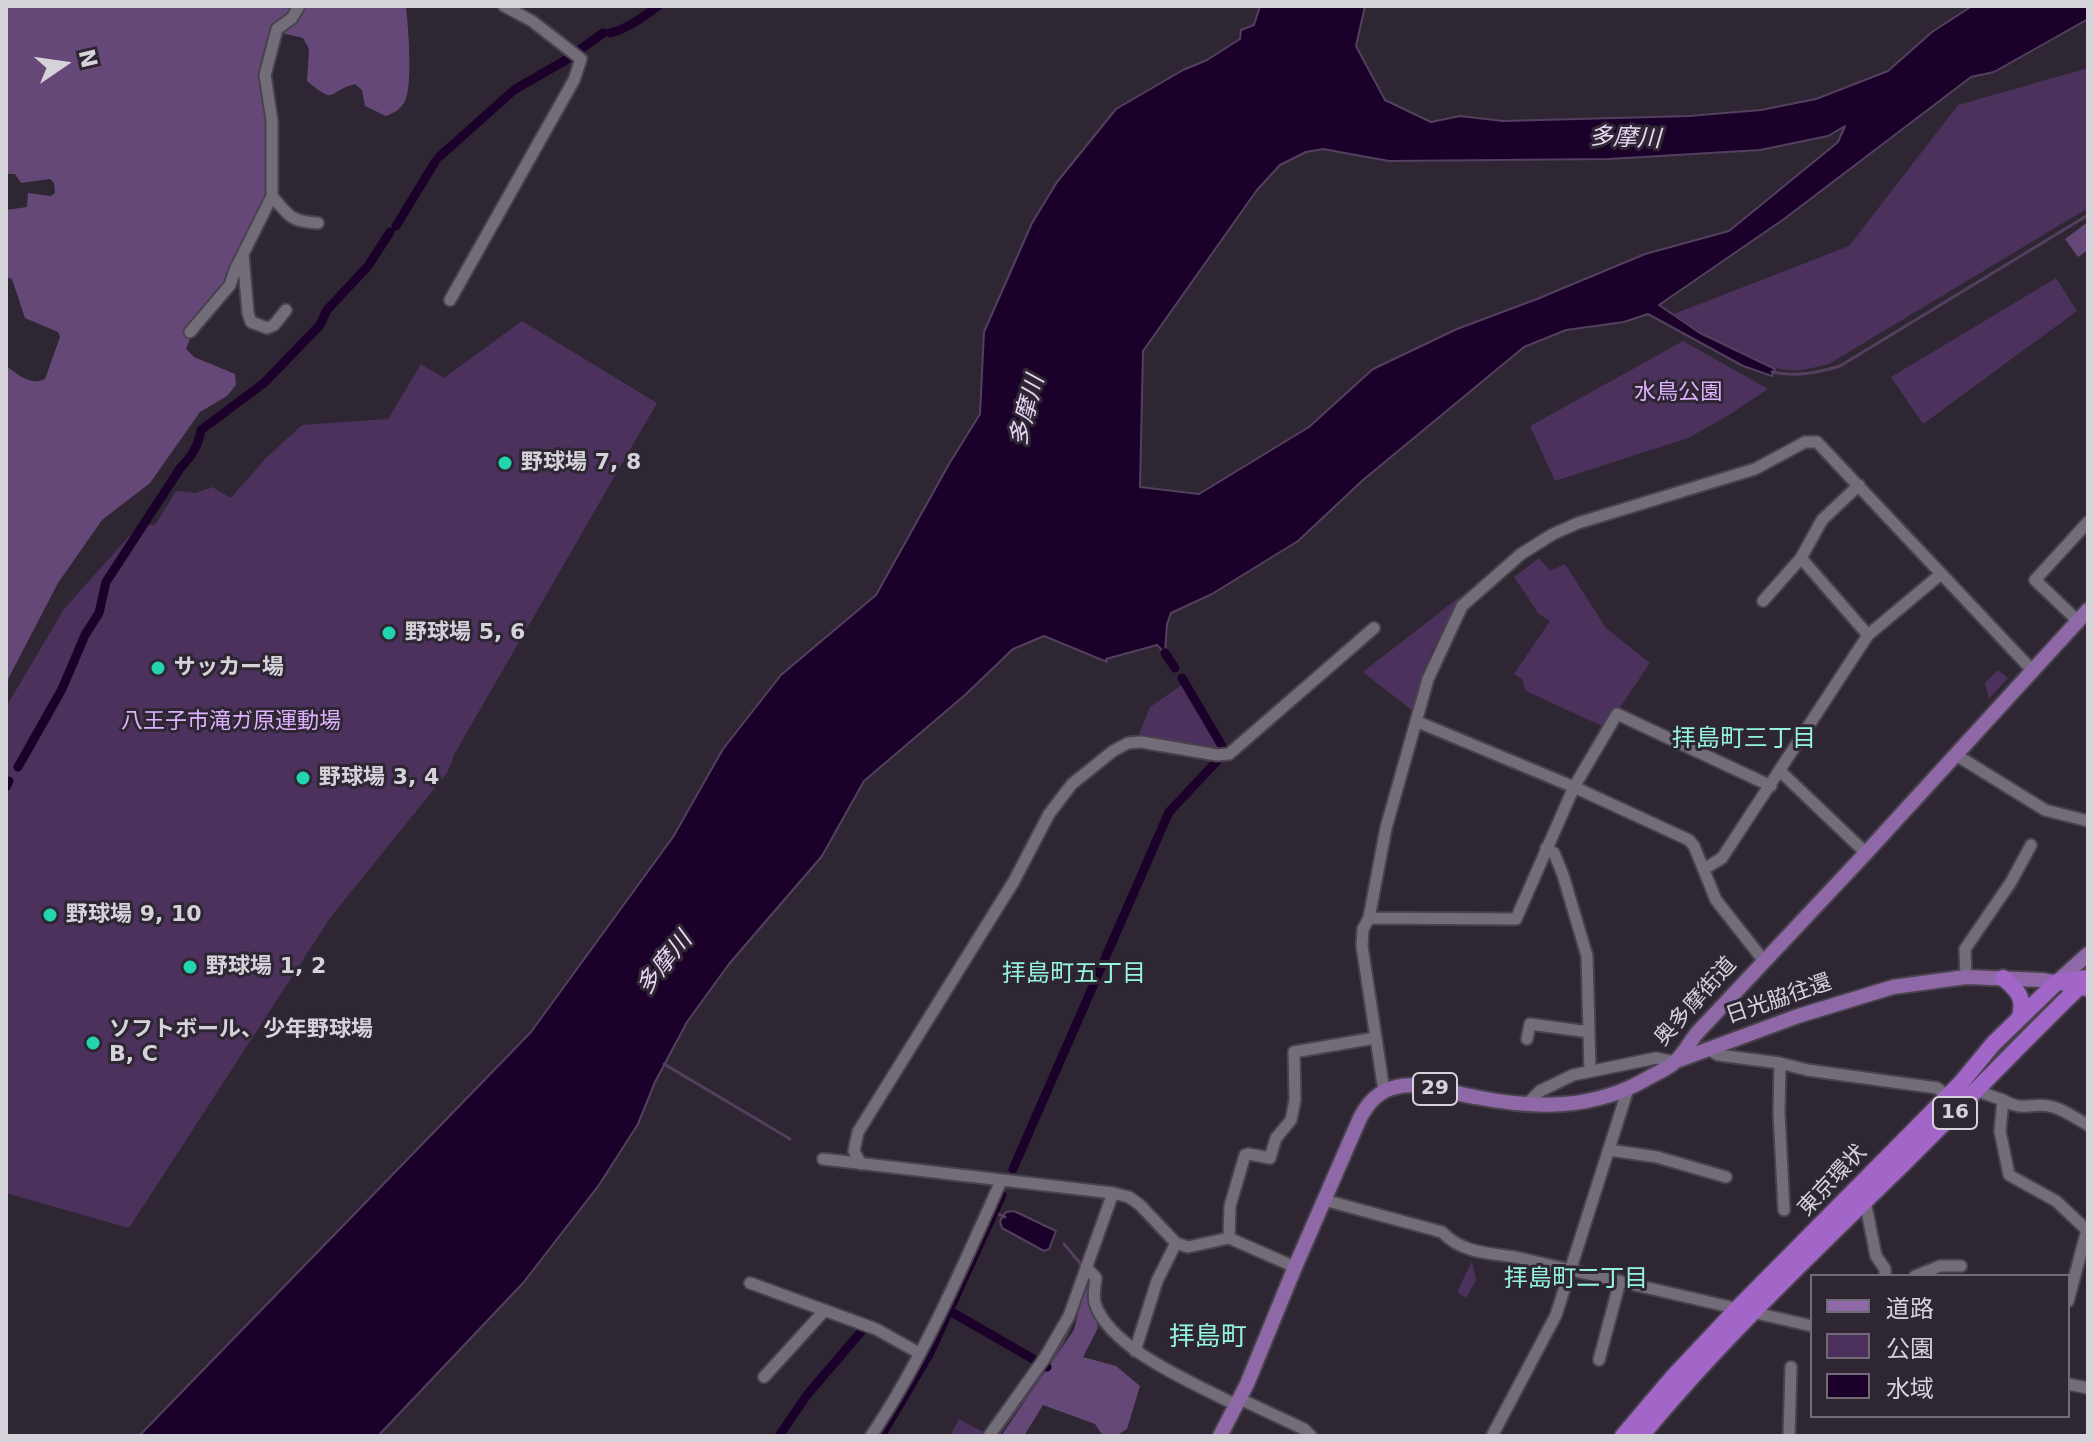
<!DOCTYPE html>
<html>
<head>
<meta charset="utf-8">
<style>
	body { margin:0 }
	#map { position:relative; width:2094px; height:1442px; overflow:hidden; background:#2e2733; font-family:"DejaVu Sans","Noto Sans JP",sans-serif }
	canvas { display:block }
	.frame { position:absolute; inset:0; border:8px solid #d6d2d9; pointer-events:none }
	.legend { position:absolute; left:1810px; top:1274px; width:260px; height:144px; box-sizing:border-box; background:#2e2733; border:2px solid #716b75; margin:0; padding:10px 14px; list-style:none; font-size:24px; color:#d6d2d9 }
	.legend li { display:flex; align-items:center; gap:16px; height:40px }
	.legend b { width:40px; border:2px solid #716b75 }
	.north { position:absolute; left:24px; top:24px; width:80px; height:80px; -webkit-text-stroke:6px #2e2733; paint-order:stroke; rotate:77deg; font-size:22px; font-weight:700; line-height:32px; text-align:center; color:#d6d2d9 }
	.north::after { content:''; display:block; margin:auto; width:28px; height:36px; background:#d6d2d9; clip-path:polygon(50% 0,100% 100%,50% 72%,0 100%) }
</style>
</head>
<body>
<div id="map">
<canvas width="2094" height="1442"></canvas>
<div class="frame"></div>
<ul class="legend">
<li><b style="height:10px;background:#8f68a8"></b>道路</li>
<li><b style="height:22px;background:#4b315c"></b>公園</li>
<li><b style="height:22px;background:#1b0029"></b>水域</li>
</ul>
<div class="north">N</div>
</div>
<script>
const ctx = document.querySelector('canvas').getContext('2d');
ctx.lineJoin = 'round';
function paint(path, color) {
  ctx.fillStyle = color;
  ctx.fill(path, 'evenodd');
}
function strokePath(path, color, width, dash) {
  ctx.strokeStyle = color;
  ctx.lineWidth = width;
  ctx.lineCap = dash ? 'butt' : 'round';
  ctx.setLineDash(dash || []);
  ctx.stroke(path);
}
function drawText(font, color, halo, rows, align = 'center') {
  ctx.font = font + ' "DejaVu Sans","Noto Sans JP",sans-serif';
  ctx.lineWidth = 6;
  ctx.setLineDash([]);
  ctx.textBaseline = 'middle';
  ctx.strokeStyle = halo;
  ctx.fillStyle = color;
  for (const [text, x, y, turn = 0] of rows) {
    ctx.save();
    ctx.translate(x, y);
    ctx.rotate((+turn || 0) * Math.PI / 180);
    ctx.textAlign = isNaN(turn) ? turn : align;
    if (halo) ctx.strokeText(text, 0, 0);
    ctx.fillText(text, 0, 0);
    ctx.restore();
  }
}
paint(new Path2D(`
	M2088,68V208L1829,364C1815,367 1800,372 1786,370C1746,364 1706,336 1674,314L1849,246L1958,105Z
	M2056,278L2077,311L1923,424L1891,377Z
	M522,321L657,403L455,753L447,773L330,918L129,1228L6,1193V707L64,609L140,524L155,525L176,491L196,493L212,487L231,498L266,458L302,425L388,419L421,364L444,378Z
	M1683,341L1768,389L1729,415L1688,438L1555,481L1530,426Z
	M1539,558L1550,571L1565,564L1606,628L1650,663L1606,728L1526,691L1522,679L1514,674L1550,621L1539,614L1514,577Z
	M1462,595L1430,655L1413,711L1363,672Z
	M1998,670L2008,678L1989,699L1985,683Z
	M1183,684L1219,748L1208,749L1139,734L1150,707Z
	M1472,1261L1476,1280L1466,1298L1457,1292Z
	M959,1419L983,1432L981,1436L951,1434Z`), '#4b315c');
paint(new Path2D(`
	M6,6H406C408,26 413,83 405,101C401,109 394,113 386,116L365,106L362,90L355,84C325,92 338,106 307,81L309,49L303,38L277,32L270,52V191L227,284L191,336L186,349L194,357L235,374L236,385L227,396L200,412L150,483L102,520L58,583L6,683V366C19,375 30,386 45,379L60,337L58,332L25,318L12,279L6,277V210L27,207L28,193L51,196L55,193L54,183L50,179L21,183L15,174H6Z
	M2088,222V250L2078,257L2065,239Z
	M1090,1286L1098,1328L1083,1357L1116,1366L1140,1386L1127,1429L1116,1436H1103L1095,1424L1043,1405L1024,1436H1001L1074,1330L1084,1289Z`), '#654878');
const water = new Path2D(`
	M1260,6H1365L1356,46L1385,100L1431,122L1460,116L1503,121L1689,116L1761,110L1816,99L1888,71L1932,32L1972,6H2088V19L1994,72L1971,77L1784,219L1659,305L1700,333L1775,369L1772,376L1743,366L1648,314L1624,322L1566,330L1524,347L1363,480L1298,541L1212,594L1171,613L1167,624L1165,653L1157,645L1106,659L1107,662L1044,636L1013,649L965,695L864,781L822,856L729,964L687,1022L655,1082L638,1124L599,1185L523,1283L378,1436H139L531,1032L673,837L723,749L781,675L876,595L949,464L980,414L984,332L1032,223L1057,182L1116,109L1183,70L1207,60L1240,39L1241,30L1254,25ZM1845,126L1838,142L1729,231L1645,254L1537,299L1457,329L1373,369L1309,427L1199,494L1140,487L1143,351L1257,190L1280,165L1306,152L1323,149L1389,161L1609,159L1760,150L1828,136Z
	M1014,1211L1056,1231L1049,1249L1044,1251L1002,1228L1000,1221L1006,1212Z`);
paint(water, '#1b0029');
strokePath(water, '#533f5e', 2);
strokePath(new Path2D(`
	M1772,372C1797,377 1816,373 1840,366L2088,215
	M664,1064L790,1139
	M994,1212L1005,1217
	M1064,1244L1080,1263
	M997,1436C1025,1396 1062,1355 1077,1309`), '#533f5e', 3);
strokePath(new Path2D(`
	M610,33C625,30 645,16 658,6
	M577,52L603,33
	M439,157L514,90L571,57
	M396,226L435,162
	M1165,653L1175,668
	M1182,678L1222,746
	M18,767L62,689L85,635L99,613L106,582L181,467C192,456 198,446 201,430L264,383L320,325L327,310L368,266L390,232
	M6,787L9,781
	M1013,1169L1169,812L1217,761
	M950,1311L1033,1359
	M1046,1367H1047
	M779,1436L807,1395L866,1326
	M881,1436L930,1353L1002,1195`), '#1b0029', 9);
const minor = new Path2D(`
	M272,196C289,216 291,222 318,223
	M243,255L248,313L251,322L267,328L274,325L286,310
	M450,300L574,80L581,59L532,21L504,6
	M190,332L230,285L235,270L272,196V121L265,75L277,29L292,18L299,6
	M1801,558L1868,635
	M1763,601L1801,558L1822,520L1859,485
	M2078,621L2035,580L2088,522
	M1418,722L1574,787L1689,840L1694,846L1716,900L1764,961
	M1956,755L2045,810L2088,821
	M1781,772L1866,853
	M1546,848L1554,853L1563,875L1587,956L1590,1071
	M1704,869L1722,858L1868,635L1941,574
	M1369,918L1516,919L1574,787L1617,714L1771,786
	M1966,977L1965,949L2011,882L2031,845
	M1527,1039L1530,1024L1589,1032
	M1707,1048L1718,1055L1780,1063L1807,1070L1937,1088L1948,1096
	M1780,1063L1779,1113L1784,1210
	M1384,1091L1362,946L1363,929L1369,918L1386,828L1428,679L1462,606L1521,554L1553,534L1578,523L1755,469L1805,442H1817L2032,670
	M1977,1091L2003,1100L2000,1131L2009,1175L2056,1201L2088,1231
	M2003,1100C2026,1113 2031,1101 2053,1107C2065,1110 2076,1119 2088,1125
	M1527,1104L1540,1091L1573,1075L1656,1058L1675,1062
	M1609,1150L1657,1157L1726,1177
	M823,1159L1113,1193L1129,1197L1140,1205L1176,1243L1188,1247L1229,1238L1295,1267
	M861,1164L854,1151L858,1132L1014,881L1049,814L1072,784L1113,751L1128,743L1141,742L1217,755L1229,754L1374,628
	M1324,1200L1442,1232C1462,1253 1488,1253 1515,1257L1812,1326
	M1865,1201L1876,1256L1885,1269V1276
	M1229,1238L1230,1206L1245,1155L1248,1154L1270,1158L1276,1138L1291,1120L1295,1100L1294,1052L1375,1038
	M1086,1267L1096,1278C1095,1286 1093,1295 1095,1303C1109,1349 1196,1384 1236,1405
	M1915,1276L1940,1266H1961
	M750,1283L876,1329L919,1353
	M2068,1301L2087,1230
	M1135,1351L1157,1281L1176,1243
	M1599,1360L1620,1281
	M764,1377L825,1310
	M2068,1384L2088,1388
	M1240,1399L1304,1429L1311,1436
	M871,1436C924,1357 962,1268 1001,1181
	M989,1436L1044,1359L1069,1316L1113,1193
	M1492,1436L1556,1315L1628,1089
	M1789,1436L1791,1367`);
const major = new Path2D(`
	M2057,982L2088,954
	M1679,1060L1798,1016L1893,987L1966,977L2042,980L2065,984
	M1220,1436L1247,1384L1295,1267L1360,1118C1368,1103 1378,1091 1396,1087C1420,1081 1451,1093 1475,1097C1535,1109 1594,1110 1648,1078C1657,1073 1667,1069 1675,1062C1683,1055 1690,1042 1697,1033L1866,853L2088,610`);
const highway = new Path2D(`
	M2003,978C2018,990 2026,999 2019,1019
	M1623,1436L1674,1376L1738,1308L1960,1084L1994,1043L2057,982L2088,978
	M1641,1436C1721,1339 1813,1252 1903,1164C1962,1106 2019,1045 2079,987L2088,988`);
strokePath(minor, '#48424c', 15);
strokePath(major, '#48424c', 18);
strokePath(highway, '#48424c', 20);
strokePath(minor, '#736c79', 11);
strokePath(major, '#8f68a8', 14);
strokePath(highway, '#a166c7', 16);
for (const [x, y, r, color] of [
	[505,463,8,"#23d5af"],
	[389,633,8,"#23d5af"],
	[158,668,8,"#23d5af"],
	[303,778,8,"#23d5af"],
	[50,915,8,"#23d5af"],
	[190,967,8,"#23d5af"],
	[93,1043,8,"#23d5af"]
]) {
  const dot = new Path2D();
  dot.arc(x, y, r, 0, 2 * Math.PI);
  ctx.fillStyle = color;
  ctx.fill(dot);
  strokePath(dot, '#2e2733', 3);
}
for (const [x, y, w] of [
	[1435,1089,44],
	[1955,1113,44]
]) {
  const box = new Path2D();
  box.roundRect(x - w / 2, y - 16, w, 32, 6);
  ctx.fillStyle = '#2e2733';
  ctx.fill(box);
  strokePath(box, '#d6d2d9', 2);
}
drawText('bold 20px', '#d6d2d9', null, [
	["29",1435,1089],
	["16",1955,1113]
]);
drawText('22px', '#deb1fd', '#2e2733', [
	["水鳥公園",1678,393],
	["八王子市滝ガ原運動場",231,722]
]);
drawText('bold 22px', '#d6d2d9', '#2e2733', [
	["野球場 7, 8",521,463],
	["野球場 5, 6",405,633],
	["サッカー場",174,668],
	["野球場 3, 4",319,778],
	["野球場 9, 10",66,915],
	["野球場 1, 2",206,967],
	["ソフトボール、少年野球場",109,1030],
	["B, C",109,1055]
], 'left');
drawText('22px', '#d6d2d9', '#2e2733', [
	["日光脇往還",1779,1000,-19],
	["奥多摩街道",1696,1002,-48],
	["東京環状",1833,1181,-47]
]);
drawText('italic 24px', '#e8d6f5', '#2e2733', [
	["多摩川",1625,139,2],
	["多摩川",1028,411,-75],
	["多摩川",665,964,-51]
]);
drawText('24px', '#95f5d9', '#2e2733', [
	["拝島町三丁目",1744,740],
	["拝島町五丁目",1074,975],
	["拝島町二丁目",1576,1280]
]);
drawText('26px', '#95f5d9', '#2e2733', [
	["拝島町",1208,1338]
]);
</script>
</body>
</html>
